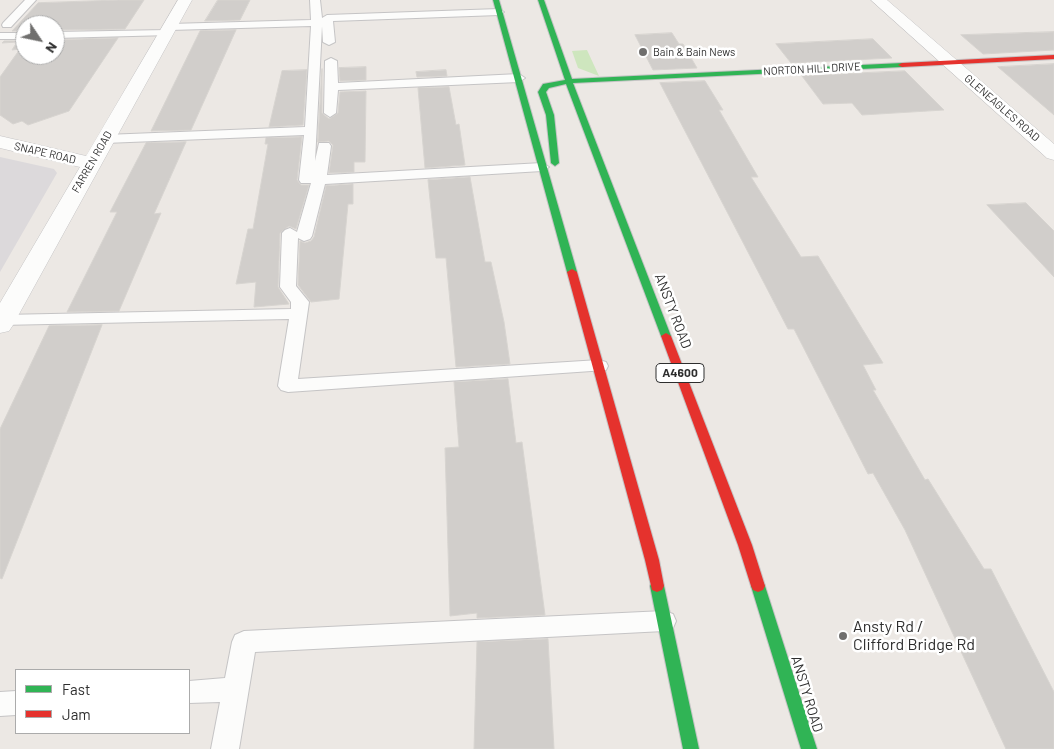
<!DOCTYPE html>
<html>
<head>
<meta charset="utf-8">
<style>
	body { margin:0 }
	#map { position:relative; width:1054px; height:749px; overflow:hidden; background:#ece8e4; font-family:Barlow,sans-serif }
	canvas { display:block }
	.legend { position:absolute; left:15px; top:669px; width:175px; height:65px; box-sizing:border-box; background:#fff; border:1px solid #ababab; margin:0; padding:6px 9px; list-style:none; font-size:15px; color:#2e2e2e }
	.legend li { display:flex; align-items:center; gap:10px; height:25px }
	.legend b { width:25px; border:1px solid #ababab }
	.north { position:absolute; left:15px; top:15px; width:50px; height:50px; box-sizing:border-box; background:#fff; border:1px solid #ababab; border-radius:50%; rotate:124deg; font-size:14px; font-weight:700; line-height:20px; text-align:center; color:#2e2e2e }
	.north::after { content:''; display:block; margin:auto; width:18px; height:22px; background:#706f6e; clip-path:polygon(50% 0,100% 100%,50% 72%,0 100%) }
</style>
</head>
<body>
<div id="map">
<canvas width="1054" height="749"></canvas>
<ul class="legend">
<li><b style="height:6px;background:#30b455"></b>Fast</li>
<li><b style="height:6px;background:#e5322d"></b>Jam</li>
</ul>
<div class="north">N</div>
</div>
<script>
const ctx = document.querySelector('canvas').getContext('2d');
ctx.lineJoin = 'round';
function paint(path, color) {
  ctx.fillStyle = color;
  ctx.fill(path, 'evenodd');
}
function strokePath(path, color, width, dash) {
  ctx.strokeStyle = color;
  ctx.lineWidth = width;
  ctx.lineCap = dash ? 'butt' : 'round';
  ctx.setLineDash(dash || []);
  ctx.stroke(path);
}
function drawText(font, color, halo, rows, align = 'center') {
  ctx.font = font + ' Barlow,sans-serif';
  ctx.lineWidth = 5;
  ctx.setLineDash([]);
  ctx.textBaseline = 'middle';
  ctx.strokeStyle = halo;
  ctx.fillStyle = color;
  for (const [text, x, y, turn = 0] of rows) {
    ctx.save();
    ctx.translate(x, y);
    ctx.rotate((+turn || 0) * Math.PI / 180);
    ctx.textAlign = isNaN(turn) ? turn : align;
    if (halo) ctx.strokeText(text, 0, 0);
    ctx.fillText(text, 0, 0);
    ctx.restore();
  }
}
paint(new Path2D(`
	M0,157L54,169L57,173L0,272Z`), '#dcd9db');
paint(new Path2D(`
	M587,50L599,76L578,68L572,51Z`), '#cee6be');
const building = new Path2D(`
	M119,0H144L125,29L55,30V25H25V31H12L38,3Z
	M218,0H250L240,20L205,21Z
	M236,30L191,130L151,131L200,31Z
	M1054,32V50L983,54L961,35Z
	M672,33L679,44H683L697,68L653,70L635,35Z
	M118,38L69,111L28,125L22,121L13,124L0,115V77L20,49L12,50L17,42L2,43L4,41H25V55H55V40Z
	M873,39L892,58L791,63L776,44Z
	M1054,64V115L998,67Z
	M366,67V80L340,81L339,68Z
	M322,69V113L329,119L338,113L340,92L366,91L365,162H354V172L329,173L333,145L329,141L318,142Z
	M307,70L303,125L269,127L282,71Z
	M446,70L447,76L417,77L416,72Z
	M905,71L944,110L862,115L852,103L823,104L802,76Z
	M705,81L723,110H719L758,177H751L801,257L818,256L883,363L863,365L876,390H873L925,480L928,479L984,569H991L1054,692V749H1006L905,530L873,473L868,474L794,329H788L660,83Z
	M449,87L456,125L459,124L465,165L425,168L418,88Z
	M302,137L297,180L301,185H309L296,229L289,226L280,233L278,287L289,304L254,307L256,282L236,284L248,229H253L268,144H265L266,138Z
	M186,142L154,214L161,213L119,311L67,312L117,212H110L146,143Z
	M470,177L485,262H491L504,322L510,364L456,367L446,258H436L428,180Z
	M353,184V204H348L339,299L311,302L298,285L300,241L305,243L311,241L314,237L326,186Z
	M1026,203L1054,231V277L987,205Z
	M102,325L2,579L0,578V429L49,326Z
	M508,379L516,443L522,442L545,615L477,618V613L450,616L445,448L459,447L454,382Z
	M548,639L554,749H474L477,642Z`);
paint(building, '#d1cecb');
strokePath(building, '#d7d4d0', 1);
const lane = new Path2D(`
	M25,0H36L11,27H3L2,25L3,23Z
	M310,0H320L322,18L327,15L499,9L504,12L499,15L333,21L335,42L329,45L323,42L322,26L315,161L319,143H329L331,146L327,175L542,163L549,167L542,171L325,184L312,236L310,239L304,241L298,238L296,286L309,302L298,379L599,360L606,362L608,366L606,370L288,392L281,390L278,386L289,319L0,325V315H3L291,309V302L280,287L282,233L285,230L290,228L297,232L311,183H301L299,180L304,135L105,143L98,139L105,135L305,127L311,26L170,30L165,27L170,24L311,20Z
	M167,30L171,31L172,33L171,35L55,38V32Z
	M0,33H25V39H0Z
	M331,58L337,61L338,83L519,74L525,78L519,82L338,90L336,113L330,117L324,113L325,61Z
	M664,611L673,614L676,621L673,628L664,631L255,652L239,749H211L220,702L189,703V681L225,678L232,642L235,635L244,631Z
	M16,691V715L0,716V692Z`);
const street = new Path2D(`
	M178,0H192L13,325L9,331L0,333V303L80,167L0,148V136L86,156Z
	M871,0H887L1054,144V160L1047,158Z`);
const fast = new Path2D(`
	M493,0H499L577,272L575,274H569L567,272Z
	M538,0H544L572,79L902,63L906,65L902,67L573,83L671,336L666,339L661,336L566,84L549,88L546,92L554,115L559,163L555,166L551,163L546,115L538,92L543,84L565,80Z
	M657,580L662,582L664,586L699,749H683L650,586L652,582Z
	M758,580L763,582L765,586L817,749H801L751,586L753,582Z`);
const jam = new Path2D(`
	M1054,55V59L902,67L898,65L902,63Z
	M572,269L577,272L659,560L664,586L662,590L657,592L652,590L645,560L567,272Z
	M666,333L671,336L752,545L765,586L763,590L758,592L753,590L751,586L738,545L661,336Z`);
strokePath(lane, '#c5c4c5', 2);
strokePath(street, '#c5c4c5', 1);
strokePath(fast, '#c5c4c5', 2);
strokePath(jam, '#c5c4c5', 2);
paint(lane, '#fcfcfb');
paint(street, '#fcfcfb');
paint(fast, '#30b455');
paint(jam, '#e5322d');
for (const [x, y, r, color] of [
	[643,52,5,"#706f6e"],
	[843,636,5,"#706f6e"]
]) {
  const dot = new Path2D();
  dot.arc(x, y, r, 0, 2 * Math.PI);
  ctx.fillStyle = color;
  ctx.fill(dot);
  strokePath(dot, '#fff', 2);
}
drawText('11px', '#2e2e2e', '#fff', [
	["Bain & Bain News",653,52]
], 'left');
drawText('11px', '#2e2e2e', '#fff', [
	["NORTON HILL DRIVE",812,69,-3],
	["GLENEAGLES ROAD",1002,108,41],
	["SNAPE ROAD",45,153,13],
	["FARREN ROAD",92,162,-60]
]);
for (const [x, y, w] of [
	[680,373,48]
]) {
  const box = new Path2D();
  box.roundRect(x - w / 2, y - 9.5, w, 19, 4);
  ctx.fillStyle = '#fff';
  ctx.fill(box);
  strokePath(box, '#2e2e2e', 1);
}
drawText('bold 12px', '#2e2e2e', null, [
	["A4600",680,373]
]);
drawText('14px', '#2e2e2e', '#fff', [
	["ANSTY ROAD",673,311,69],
	["ANSTY ROAD",807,694,73]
]);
drawText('16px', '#2e2e2e', '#fff', [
	["Ansty Rd /",853,627],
	["Clifford Bridge Rd",853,645]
], 'left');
</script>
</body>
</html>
